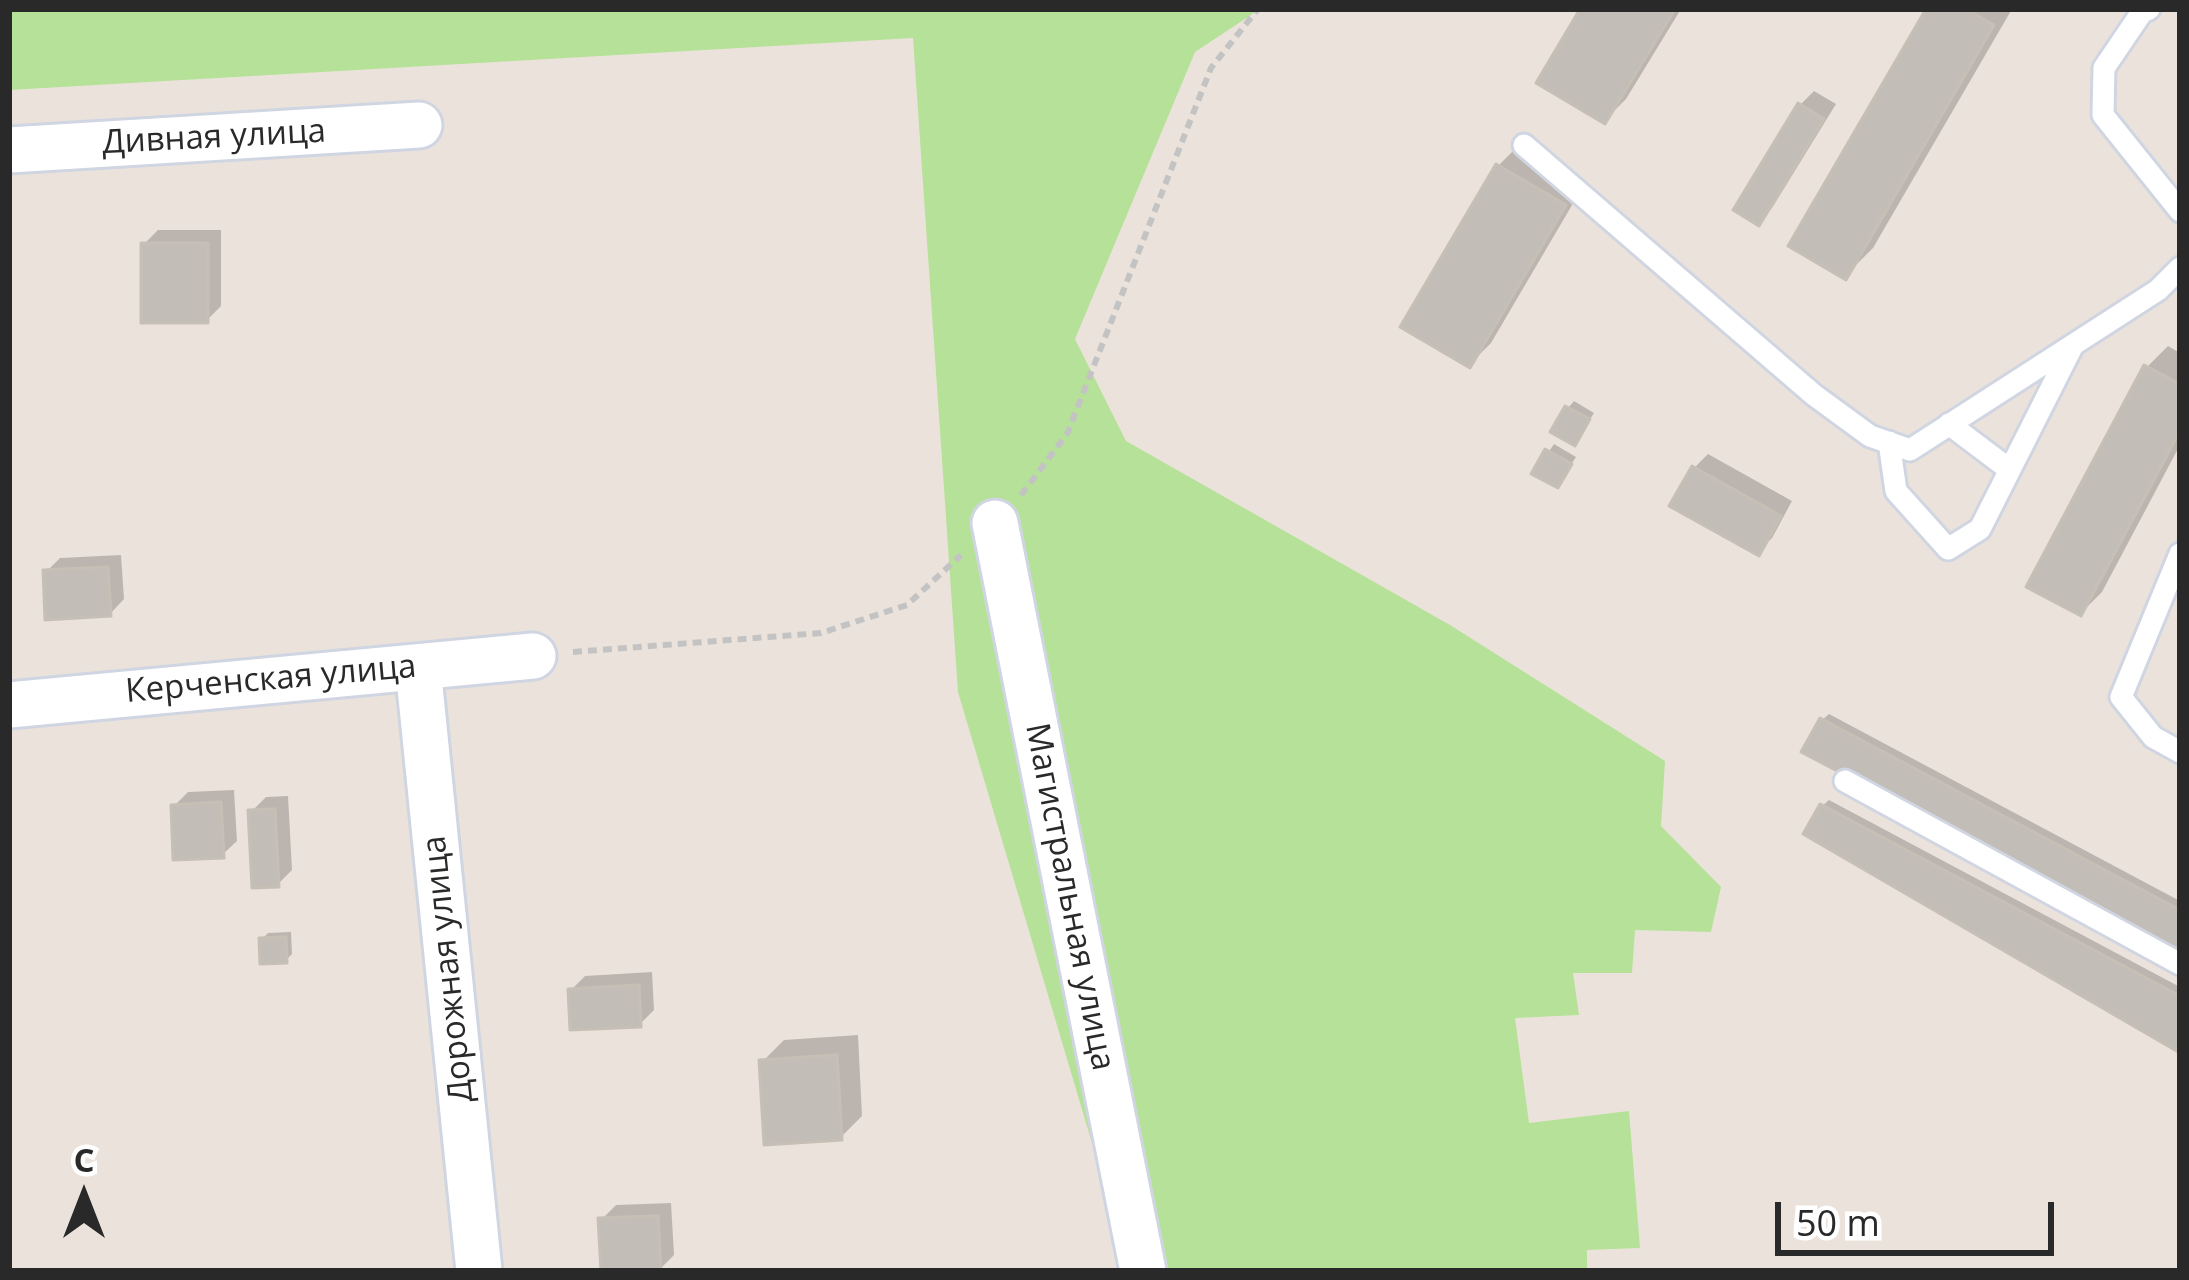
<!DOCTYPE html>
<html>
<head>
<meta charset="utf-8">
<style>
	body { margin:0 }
	#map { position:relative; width:2189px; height:1280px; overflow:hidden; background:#ebe3db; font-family:"Open Sans",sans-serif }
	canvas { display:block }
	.frame { position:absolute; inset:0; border:12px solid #292929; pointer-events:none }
	.north { position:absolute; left:24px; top:1136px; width:120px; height:120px; -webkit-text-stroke:9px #fff; paint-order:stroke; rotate:0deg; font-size:33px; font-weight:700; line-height:48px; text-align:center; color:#292929 }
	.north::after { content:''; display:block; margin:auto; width:42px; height:54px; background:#292929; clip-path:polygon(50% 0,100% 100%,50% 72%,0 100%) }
	.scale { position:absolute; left:1775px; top:1202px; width:279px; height:54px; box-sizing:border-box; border:6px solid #292929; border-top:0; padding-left:15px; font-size:36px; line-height:42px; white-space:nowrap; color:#292929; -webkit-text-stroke:9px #fff; paint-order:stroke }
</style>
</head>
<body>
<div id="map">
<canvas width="2189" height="1280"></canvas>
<div class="frame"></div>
<div class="north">С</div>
<div class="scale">50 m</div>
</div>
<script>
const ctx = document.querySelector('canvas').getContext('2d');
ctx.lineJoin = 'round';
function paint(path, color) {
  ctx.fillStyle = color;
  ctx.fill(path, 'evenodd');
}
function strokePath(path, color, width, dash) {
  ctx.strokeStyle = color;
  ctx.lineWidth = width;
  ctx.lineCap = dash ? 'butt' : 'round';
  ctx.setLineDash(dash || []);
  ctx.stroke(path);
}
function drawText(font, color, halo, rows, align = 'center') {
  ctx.font = font + ' "Open Sans",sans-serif';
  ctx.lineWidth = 9;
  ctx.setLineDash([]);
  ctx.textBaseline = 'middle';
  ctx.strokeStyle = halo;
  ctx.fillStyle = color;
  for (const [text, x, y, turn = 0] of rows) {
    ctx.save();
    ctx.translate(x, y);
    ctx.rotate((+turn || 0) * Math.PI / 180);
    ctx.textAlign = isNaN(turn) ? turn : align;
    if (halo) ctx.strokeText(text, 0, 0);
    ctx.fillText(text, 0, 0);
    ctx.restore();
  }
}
paint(new Path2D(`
	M9,9H1260L1195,52L1075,339L1126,441L1450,625L1665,761L1661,826L1721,887L1711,932L1635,930L1632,973H1573L1579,1015L1515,1018L1529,1123L1629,1111L1640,1248L1587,1250V1271H1130L958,692L913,38L9,90Z`), '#b6e198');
paint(new Path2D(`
	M1584,9H1681L1626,99L1605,120Z
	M1929,9H2012L1873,248L1845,276Z
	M1814,91L1836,104L1772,208L1759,222L1800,105Z
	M1519,145L1585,183L1491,343L1470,364L1498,166Z
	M158,230H221V306L207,320L144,244Z
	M2168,346L2180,353V445L2102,592L2081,613L2147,367Z
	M1574,401L1594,413L1575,442L1568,408Z
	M1554,444L1576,457L1558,485L1535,472Z
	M1708,454L1792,501L1772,538L1758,552L1694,468Z
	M121,555L124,599L110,614L46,572L60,558Z
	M1829,714L2180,901V948L1822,720Z
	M234,790L237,841L222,855L174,806L188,792Z
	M288,796L292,870L278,884L251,812L266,797Z
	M1829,800L2180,987V1049L1822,806Z
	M291,932L292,954L286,960L262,939L268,933Z
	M652,972L654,1010L640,1024L571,990L585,976Z
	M858,1035L862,1116L841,1137L763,1061L784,1040Z
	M671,1203L674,1255L660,1269L604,1271L602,1219L616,1205Z`), '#0003');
const building = new Path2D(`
	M1580,9H1675L1605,124L1536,83Z
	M1926,9H1966L1994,25L1846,280L1788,246Z
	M1798,103L1824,119L1759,226L1733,210Z
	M1496,164L1566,205L1470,368L1400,327Z
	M141,243H208V323H141Z
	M2144,365L2180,384V431L2081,616L2026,587Z
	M1565,406L1590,419L1575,446L1550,432Z
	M1545,449L1572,464L1558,488L1531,474Z
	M1692,466L1781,516L1759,556L1669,506Z
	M108,567L111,616L45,620L43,570Z
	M1820,718L2180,910V951L1801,752Z
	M221,802L224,858L173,860L171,805Z
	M1820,804L2180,996V1053L1803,834Z
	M275,809L279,887L252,888L248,810Z
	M286,937L287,963L260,964L259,938Z
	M639,985L641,1027L570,1030L568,989Z
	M837,1055L842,1140L764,1145L759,1060Z
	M658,1216L661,1271H601L598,1218Z`);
paint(building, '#c3bdb8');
strokePath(building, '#c6bfb5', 3);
const service = new Path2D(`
	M2149,9L2142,12L2104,68L2103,115L2180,211
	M1524,145L1814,395L1870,436L1910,450L2158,290L2180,268
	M1949,424L2010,470
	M1889,442L1896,491L1948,549L1980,529L2073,345
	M2180,554L2121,697L2153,737L2180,752
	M1845,781L2180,964`);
const minor = new Path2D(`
	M9,150L419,125
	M995,523L1143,1271
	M418,667L479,1271
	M9,705L533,656`);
strokePath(service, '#d0d5e2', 27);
strokePath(minor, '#d0d5e2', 51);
strokePath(new Path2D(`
	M1021,495L1067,434L1211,68L1258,9
	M573,652L821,633L907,605L961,555`), '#c3c3c3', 6, [9, 6]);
strokePath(service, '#fff', 21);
strokePath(minor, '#fff', 45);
drawText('33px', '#292929', '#fff', [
	["Дивная улица",214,138,-3],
	["Керченская улица",271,680,-5],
	["Магистральная улица",1069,897,79],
	["Дорожная улица",449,969,-96]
]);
</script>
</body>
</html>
